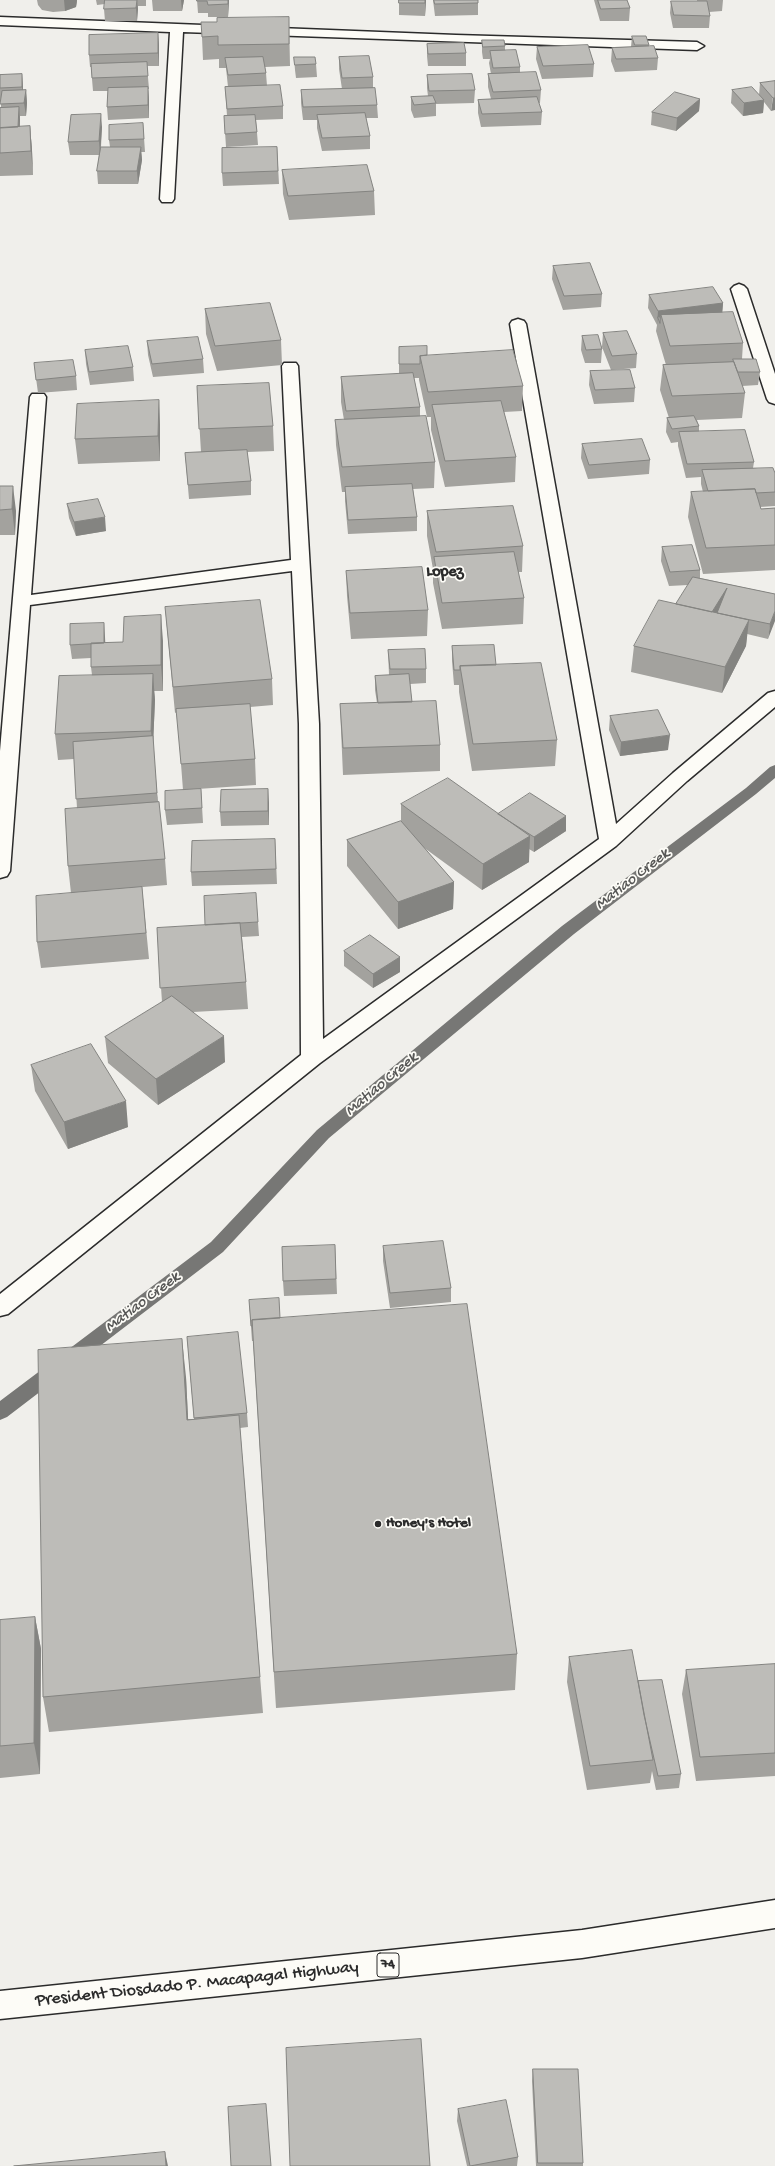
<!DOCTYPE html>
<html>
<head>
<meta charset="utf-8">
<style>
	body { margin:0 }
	canvas { display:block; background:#f0efeb }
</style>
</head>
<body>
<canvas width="775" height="2166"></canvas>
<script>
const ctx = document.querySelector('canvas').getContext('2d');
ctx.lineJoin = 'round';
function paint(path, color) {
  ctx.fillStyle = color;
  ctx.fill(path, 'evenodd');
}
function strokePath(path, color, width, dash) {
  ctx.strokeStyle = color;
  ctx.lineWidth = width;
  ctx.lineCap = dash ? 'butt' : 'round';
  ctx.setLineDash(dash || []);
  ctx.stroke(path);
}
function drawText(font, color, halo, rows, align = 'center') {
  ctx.font = font + ' "Gochi Hand",sans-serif';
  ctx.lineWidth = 3.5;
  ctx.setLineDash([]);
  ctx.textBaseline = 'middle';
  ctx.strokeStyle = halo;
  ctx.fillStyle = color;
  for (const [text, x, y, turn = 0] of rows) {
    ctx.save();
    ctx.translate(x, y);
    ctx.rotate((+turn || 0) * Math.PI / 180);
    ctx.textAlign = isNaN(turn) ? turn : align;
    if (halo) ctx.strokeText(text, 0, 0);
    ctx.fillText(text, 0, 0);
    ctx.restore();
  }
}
paint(new Path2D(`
	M775,765V778L756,794L574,934L329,1138L223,1252L7,1417L0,1420V1401L211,1242L317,1130L562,926L746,788L770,767Z`), '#777775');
const minor = new Path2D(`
	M0,17L456,35L697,42L704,46L697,50L183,32L174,199L172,202H162L160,199L170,32L0,25Z
	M739,284L744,286L747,289L775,374V404L769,402L767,399L731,289L734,286Z
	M518,319L524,321L526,324L616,824L673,773L768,693L775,691V707L687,781L616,846L320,1063L8,1314L0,1316V1294L301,1055L299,724L292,571L30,605L10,871L7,876L0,878V751L30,397L32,394H44L46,397L31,595L291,560L282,366L284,363H296L298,366L319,724L323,1039L599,839L510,324L512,321Z`);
const major = new Path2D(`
	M775,1900V1928L582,1958L0,2019V1991L582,1930Z`);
strokePath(minor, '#2b2b2b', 3);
strokePath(major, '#2b2b2b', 3);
paint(minor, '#fdfcf7');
paint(major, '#fdfcf7');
paint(new Path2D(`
	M37,0H77V2L76,7L65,11L53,12L42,10L38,5Z
	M96,0H146V6H138L137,21H105L104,9L105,4L97,5Z
	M152,0H184L182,11H153Z
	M197,0H229L228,17H208V13H198Z
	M399,0H426L425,16L399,15Z
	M433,0H478V15L435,16Z
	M594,0H627L630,8L629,21H600Z
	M697,0H723L722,11L709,12L710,16L709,28H673L670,13L671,1H697Z
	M289,17L290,66L265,67L266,73L267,86L283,106V119L256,120L258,145L226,147L224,116H227L225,87H228L226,68H219V59L203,60L202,37L217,22Z
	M158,33L159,46V66H147L149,89H148L149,100V118L108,120L107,107L108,91H93L91,67H90L89,55Z
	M632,36L649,45V47L658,58L657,70L615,72L611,61L612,48L631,47Z
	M482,40L505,46V50L520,67V73L541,90L540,103H539L542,112L541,125L481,127L478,113V100L491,99L488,87V74H491L489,63L490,59H483L482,52Z
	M427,44L466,53V66H428L427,56Z
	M537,47L594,64L593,77L542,79L536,59Z
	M294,57L316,64L317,77L296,78L295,70Z
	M339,57L373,77V88L377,105L378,118H366L370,136V149L322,151L317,128V120H303L301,103V90L342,89L339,69Z
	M22,74L23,90H26L27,103L26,116H20V127L30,126L32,150L33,175L0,176V108H1V101H0V75Z
	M427,75L475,90L474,103L436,104V116L414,118L411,110V97L428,96L427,88Z
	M775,81L771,111L764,102L763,113L743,116L731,103L732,90L759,95L760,83Z
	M700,99L699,111L676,131L651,125L652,112Z
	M143,123L145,152H141L142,160L138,184H98L97,171L99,155H70L68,142L102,127L101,147H110L109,140Z
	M277,147L279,184L223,186L222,173Z
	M282,170L374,191L375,215L289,220L283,194Z
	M553,266L602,294L601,307L563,310L552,279Z
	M649,295L723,303L722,312L743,343L742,359L760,372L758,385L742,386L745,393L742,418L697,420L699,426V432L754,462L753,468L775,473V506L760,507L761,509L775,508V570L703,574L688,517L691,492H703L701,484V477L686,478L678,446V442L671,443L666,432L667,418H669L660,390L663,365H666L656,331L657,325L648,308Z
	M205,309L281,340L282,365L217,371L206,334Z
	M603,333L637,354L636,368L611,370L602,347Z
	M582,336L602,349L601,363H585L581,350Z
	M147,341L203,359L204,373L153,377L148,355Z
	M399,347L523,386L522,411L504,412L516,457L515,482L445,487L431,430V417H427L419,380V378H414L420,407V416L435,462L434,488L413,489L417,517V531L348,534L345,501V492H342L336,445L335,420H344L341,402V377L399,374Z
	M85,350L133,367L134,381L90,385L86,364Z
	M34,363L76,376L77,390L38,393Z
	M590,371L635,388L634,402L594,404L589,385Z
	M197,386L273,426L274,451L247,452L251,481V495L189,499L185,453L201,452Z
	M159,400L160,426V461L78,464L75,439Z
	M582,444L650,460L649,474L588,479L581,458Z
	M0,486L16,511L15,535H0Z
	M67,504L106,531L76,536L69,518Z
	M427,511L523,546L522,572H518L524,598L523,624L442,629L433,583V569L427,536Z
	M662,547L700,570V578L775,594L768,639L747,634L746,646L722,693L631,672L634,646L676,604L688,585L669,586L661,561Z
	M346,571L428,610L427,636L351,639L347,596Z
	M165,607L272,679L273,705L250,707L255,759L256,785L183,790L177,712L175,713Z
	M105,637V643L163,641V691H154L155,700L153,745L158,802L165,859L167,885L71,893L68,866L77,808L74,759L58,760L55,734L92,675L91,667V658L72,659L70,645Z
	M452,646L557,740L555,766L472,771L459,692V685H454L452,661Z
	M388,650L426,669V683L410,684L412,702L440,745V771L343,775L341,730L340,704L377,703L375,690V676L389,675Z
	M610,716L668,750L620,756L609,730Z
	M201,789L203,823L167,825L165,810Z
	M269,803V825L221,826L220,812Z
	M401,804L498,814L566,816V831L534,852L529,849V862L482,890L423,847L454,882L453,909L398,929L347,866V840L401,821Z
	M275,839L277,884L192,886L191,872Z
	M142,887L149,959L41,968L37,942Z
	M258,922L259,936L242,937L246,982L248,1009L193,1012L225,1062L158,1105L108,1063L105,1037L162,1002L157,928Z
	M344,951L400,957V972L373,988L344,966Z
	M31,1065L128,1127L68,1149L35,1091Z
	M335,1245L337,1294L284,1296L283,1281Z
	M383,1246L451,1288V1302L390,1308L383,1261Z
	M249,1300L280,1318L517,1654L515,1690L276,1708L253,1341H252Z
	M187,1337L247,1413L248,1427L240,1428L263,1713L49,1732L43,1697L186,1377L188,1419H194Z
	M35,1617L41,1649L40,1774L0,1778V1620Z
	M569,1657L638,1681L681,1774L679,1788L656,1790L652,1771L650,1783L587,1790L567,1682Z
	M775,1664V1776L696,1781L682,1694L686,1670Z
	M533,2069L583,2163V2166H536L532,2081Z
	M458,2109L518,2157L517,2166H467L457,2121Z`), '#a3a29e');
paint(new Path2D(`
	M64,0H77L76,7L65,11Z
	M137,0L138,9L137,21L136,8Z
	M181,0H184L182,11Z
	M228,0H229L228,17Z
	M425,0H426L425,16Z
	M158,33L159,46V66L158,53Z
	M22,74L23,87V100L22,87Z
	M148,87L149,100V118L148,105Z
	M26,90L27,103L26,116L24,103Z
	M773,98H775V110L771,111Z
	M700,99L699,111L676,131L677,118Z
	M764,100L763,113L743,116L744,103Z
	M19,107L20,120L19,143L18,130Z
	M101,114L102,127L100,155L99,141Z
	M30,126L32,150L33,175L31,151Z
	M141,147L142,160L138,184L137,171Z
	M723,303L722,317L661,315L660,323L658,317L657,325L658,311Z
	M159,400L160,426V461L158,436Z
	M13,486L16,511L15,535L12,509Z
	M105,517L106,531L76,536L74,522Z
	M727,588L718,614L709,617Z
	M775,611V621L768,639L770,624Z
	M161,615L163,641V691L161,665Z
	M749,620L746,646L722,693L725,667Z
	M104,623L105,637L106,657L104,643Z
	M153,674L155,700L153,745L159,819L151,731Z
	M670,735L668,750L620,756L621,742Z
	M268,789L269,803V825L268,811Z
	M566,816V831L534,852V837Z
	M530,836L529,862L482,890L483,864Z
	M454,882L453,909L398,929V902Z
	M400,957V972L373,988V974Z
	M224,1036L225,1062L158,1105L156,1079Z
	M126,1101L128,1127L68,1149L64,1122Z
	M182,1339L186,1377L190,1457L187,1420Z
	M35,1617L41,1649L40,1774L34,1743Z
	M165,2152L168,2166H166Z`), '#848481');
const building = new Path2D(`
	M105,0H137L136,8L104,9Z
	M197,0H228V4L208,5L207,1H197Z
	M399,0H425V3H399Z
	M434,0H478V3L435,4Z
	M598,0H627L630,8L601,9Z
	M671,1H707L710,16L674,15Z
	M289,17V44L218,45V36L202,37L201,22H217V18Z
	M158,33V53L89,55V35Z
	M632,36H646L649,45H635Z
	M482,40H504L505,46L483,47Z
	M464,43L466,53L428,54L427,44Z
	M588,45L594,64L543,66L537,47Z
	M654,46L658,58L616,59L612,48Z
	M516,50L520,67L493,68L490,51Z
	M369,56L373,77L342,78L339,57Z
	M263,57L266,73L228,75L225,58Z
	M294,57H315L316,64L295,65Z
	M147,62L148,76L92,78L91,64Z
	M536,72L541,90L493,92L488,74Z
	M22,74V87L0,88V75Z
	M472,74L475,90L429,91L427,75Z
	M775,81V98H773L760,83Z
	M280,85L283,106L227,109L225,87Z
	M148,87V105L107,107L108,88Z
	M752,87L764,100L744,103L732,90Z
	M375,88L377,105L303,107L301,90Z
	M26,90L24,103L0,104L2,91Z
	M675,92L700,99L677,118L652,112Z
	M433,96L436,103L414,105L411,97Z
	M537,97L542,112L482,114L478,100Z
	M19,107L18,127L0,128V108Z
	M365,113L370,136L322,138L317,115Z
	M101,114L99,141L68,142L71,115Z
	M255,115L257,132L225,134L224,116Z
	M143,123L144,139L109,140V125Z
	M30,126L31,151L0,153V128Z
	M101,147H141L137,171H97Z
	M277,147L278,171L222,173V148Z
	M367,165L374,191L288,196L282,170Z
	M590,263L602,294L564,296L553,266Z
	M713,287L723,303L658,311L649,295Z
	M270,303L281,340L215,346L205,309Z
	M733,312L743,343L670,346L661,315Z
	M658,317H660V323Z
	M627,331L637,354L612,356L603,333Z
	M598,335L602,349L586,350L582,336Z
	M198,337L203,359L152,364L147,341Z
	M128,346L133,367L89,372L85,350Z
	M427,346V355L420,356V364H399V347Z
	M513,350L523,386L428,392L420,356Z
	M733,359H756L760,372H738Z
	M73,360L76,376L36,380L34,363Z
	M734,362L745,393L672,396L663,365Z
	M630,370L635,388L595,390L590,371Z
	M413,373L420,407L346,411L341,377Z
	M269,383L273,426L199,429L197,386Z
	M159,400L158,436L75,439L77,404Z
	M501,401L516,457L445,461L432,405Z
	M426,416L435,462L342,467L335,420Z
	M694,416L699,426L672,429L667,418Z
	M745,430L754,462L687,464L679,432Z
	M642,439L650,460L589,465L582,444Z
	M247,450L251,481L188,485L185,453Z
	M773,468L775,473V492L756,493L755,489L708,491L702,470Z
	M412,484L417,517L348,520L345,487Z
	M0,486H13L12,509L0,510Z
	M755,489L761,509L775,508V545L706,548L691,492Z
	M98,499L105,517L74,522L67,504Z
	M513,506L523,546L436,552L427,511Z
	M692,545L700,570L670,572L662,547Z
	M514,552L524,598L442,603L434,557Z
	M422,567L428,610L350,613L346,571Z
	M693,577L775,594V611L770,624L717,613L727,588L712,612L676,604Z
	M260,600L272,679L173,687L165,607Z
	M659,600L749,620L725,667L634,646Z
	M161,615V665L91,667V643L123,642L124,617Z
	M104,623V643L70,645V624Z
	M494,645L496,665L460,666V670H454L452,646Z
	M425,649L426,669H390L388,650Z
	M541,663L557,740L473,744L460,666Z
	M153,674L151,731L55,734L59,676Z
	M409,674L412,702L378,703L375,676Z
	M436,701L440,745L343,748L340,704Z
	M250,704L255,759L181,764L176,709Z
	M658,710L670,735L621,742L610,716Z
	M153,736L157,793L76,799L73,742Z
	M448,778L530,836L483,864L401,804Z
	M201,789L202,808L165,810V791Z
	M268,789V811L220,812L221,790Z
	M530,793L566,816L534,837L498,814Z
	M159,802L165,859L68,866L65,809Z
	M401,821L454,882L398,902L347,840Z
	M275,839L276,869L191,872L192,841Z
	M142,887L146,933L37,942L36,896Z
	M256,893L258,922L205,925L204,896Z
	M240,923L246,982L160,988L157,928Z
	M370,935L400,957L373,974L344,951Z
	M172,996L224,1036L156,1079L105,1037Z
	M91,1044L126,1101L64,1122L31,1065Z
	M443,1241L451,1288L390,1293L383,1246Z
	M335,1245L336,1279L283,1281L282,1247Z
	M279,1298L280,1318L252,1320V1326H251L249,1300Z
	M467,1304L517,1654L274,1672L252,1320Z
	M238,1332L247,1413L194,1418L187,1337Z
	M182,1339L187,1420L239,1415L260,1677L43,1697L38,1350Z
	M35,1617L34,1743L0,1746V1620Z
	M632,1650L653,1760L590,1766L569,1657Z
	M775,1664V1753L700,1757L686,1670Z
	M662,1680L681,1774L658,1776L644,1715L638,1681Z
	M421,2039L430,2166H290L286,2048Z
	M533,2069H578L583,2163H538Z
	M506,2100L518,2157L470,2166L458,2109Z
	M266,2104L271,2166H231L228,2107Z
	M165,2152L166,2166H14Z`);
paint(building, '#bdbcb8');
strokePath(building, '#848481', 1);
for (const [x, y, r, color] of [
	[378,1524,4,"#2b2b2b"]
]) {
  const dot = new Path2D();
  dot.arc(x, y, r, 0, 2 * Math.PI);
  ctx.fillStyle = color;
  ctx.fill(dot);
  strokePath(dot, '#fdfcf7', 1.5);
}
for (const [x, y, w] of [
	[388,1965,22]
]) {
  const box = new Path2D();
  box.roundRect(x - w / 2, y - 12, w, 24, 3);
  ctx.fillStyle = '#fdfcf7';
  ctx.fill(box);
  strokePath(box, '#2b2b2b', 1);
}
drawText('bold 14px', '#2b2b2b', null, [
	["74",388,1965]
]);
drawText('bold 15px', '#2b2b2b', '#fdfcf7', [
	["Honey's Hotel",386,1524]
], 'left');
drawText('bold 16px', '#2b2b2b', '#fdfcf7', [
	["Lopez",445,573]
]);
drawText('italic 16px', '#575756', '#fdfcf7', [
	["Matiao Creek",633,880,-38],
	["Matiao Creek",382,1085,-40],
	["Matiao Creek",143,1303,-37]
]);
drawText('18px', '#2b2b2b', '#fdfcf7', [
	["President Diosdado P. Macapagal Highway",197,1985,-6]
]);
</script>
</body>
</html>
